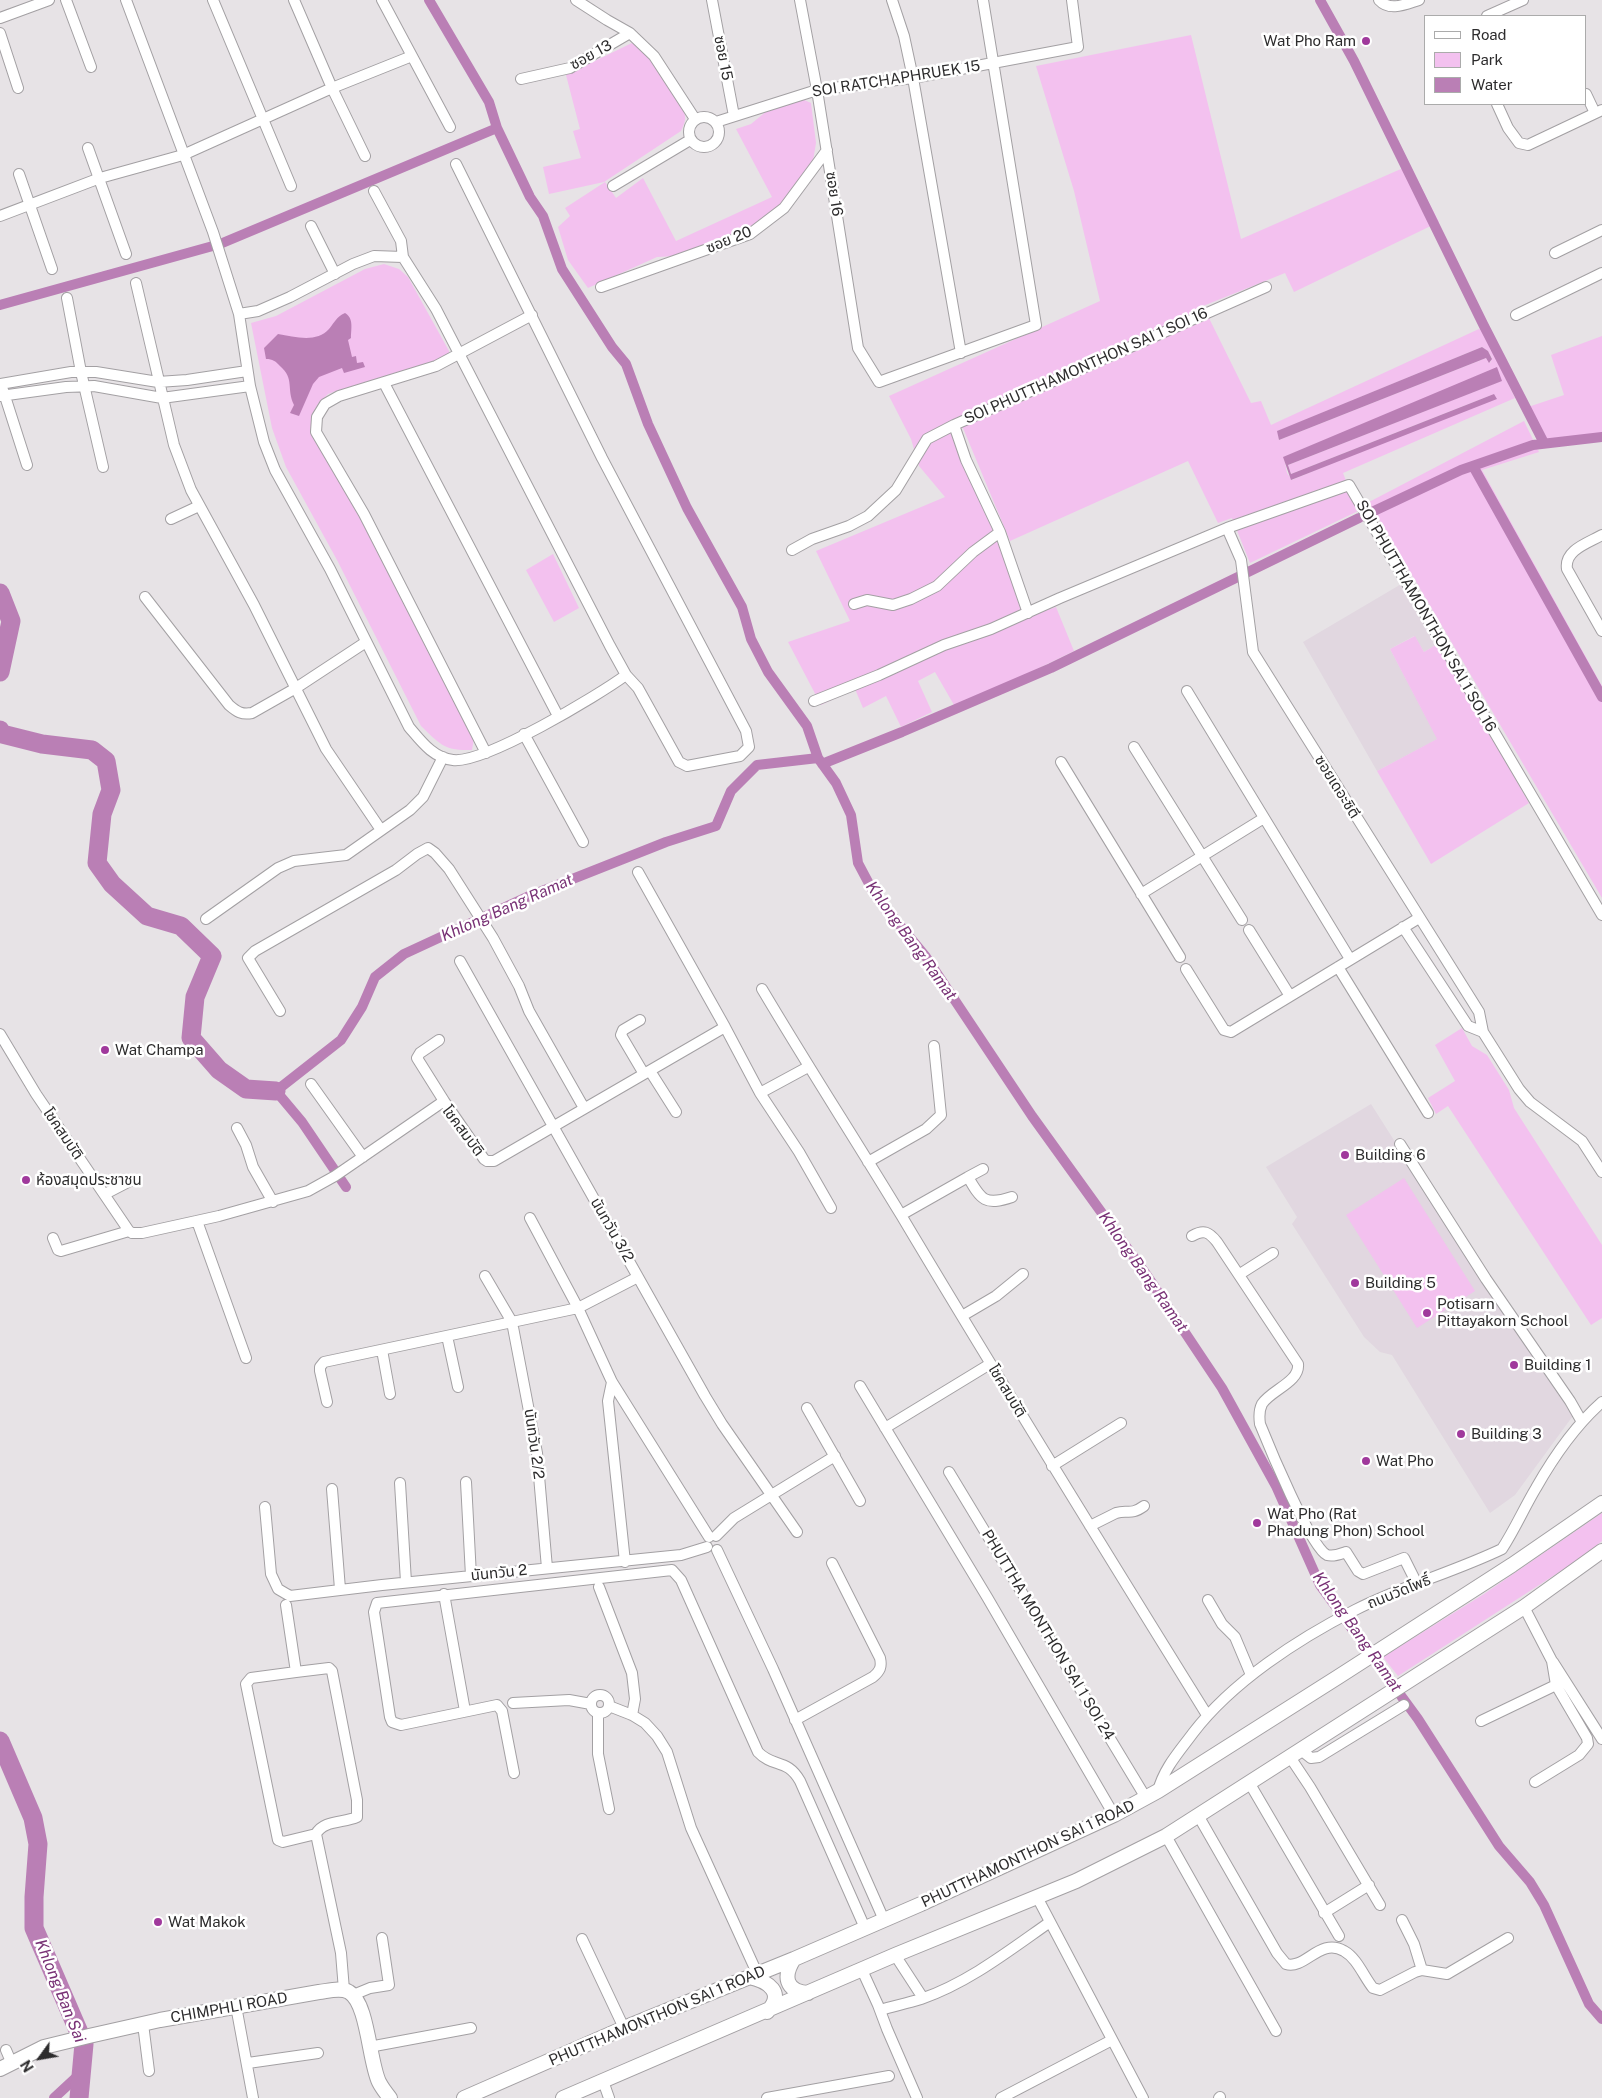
<!DOCTYPE html>
<html>
<head>
<meta charset="utf-8">
<style>
	body { margin:0 }
	#map { position:relative; width:1602px; height:2098px; overflow:hidden; background:#e7e3e6; font-family:"Public Sans",sans-serif }
	canvas { display:block }
	.legend { position:absolute; left:1424px; top:15px; width:162px; height:90px; box-sizing:border-box; background:#fff; border:1px solid #ababab; margin:0; padding:6px 9px; list-style:none; font-size:15px; color:#2d2c2d }
	.legend li { display:flex; align-items:center; gap:10px; height:25px }
	.legend b { width:25px; border:1px solid #ababab }
	.north { position:absolute; left:15px; top:2033px; width:50px; height:50px; -webkit-text-stroke:4px #fff; paint-order:stroke; rotate:238deg; font-size:14px; font-weight:700; line-height:20px; text-align:center; color:#2d2c2d }
	.north::after { content:''; display:block; margin:auto; width:18px; height:22px; background:#2d2c2d; clip-path:polygon(50% 0,100% 100%,50% 72%,0 100%) }
</style>
</head>
<body>
<div id="map">
<canvas width="1602" height="2098"></canvas>
<ul class="legend">
<li><b style="height:6px;background:#fff"></b>Road</li>
<li><b style="height:14px;background:#f3c1ef"></b>Park</li>
<li><b style="height:14px;background:#ba7fb5"></b>Water</li>
</ul>
<div class="north">N</div>
</div>
<script>
const ctx = document.querySelector('canvas').getContext('2d');
ctx.lineJoin = 'round';
function paint(path, color) {
  ctx.fillStyle = color;
  ctx.fill(path, 'evenodd');
}
function strokePath(path, color, width, dash) {
  ctx.strokeStyle = color;
  ctx.lineWidth = width;
  ctx.lineCap = dash ? 'butt' : 'round';
  ctx.setLineDash(dash || []);
  ctx.stroke(path);
}
function drawText(font, color, halo, rows, align = 'center') {
  ctx.font = font + ' "Public Sans","Noto Sans Thai",sans-serif';
  ctx.lineWidth = 5;
  ctx.setLineDash([]);
  ctx.textBaseline = 'middle';
  ctx.strokeStyle = halo;
  ctx.fillStyle = color;
  for (const [text, x, y, turn = 0] of rows) {
    ctx.save();
    ctx.translate(x, y);
    ctx.rotate((+turn || 0) * Math.PI / 180);
    ctx.textAlign = isNaN(turn) ? turn : align;
    if (halo) ctx.strokeText(text, 0, 0);
    ctx.fillText(text, 0, 0);
    ctx.restore();
  }
}
paint(new Path2D(`
	M1403,583L1439,643L1424,652L1414,636L1390,649L1438,739L1377,771L1303,642Z
	M1371,1104L1488,1288L1575,1413L1515,1495L1490,1513L1392,1355L1380,1352L1364,1337L1292,1224L1297,1217L1266,1167Z`), '#e1d7e0');
paint(new Path2D(`
	M1191,35L1241,239L1410,165L1439,222L1294,292L1285,273L1203,306L1251,403L1261,401L1271,425L1481,328L1515,398L1343,473L1358,511L1250,563L1232,518L1218,523L1188,461L1010,541L963,428L953,430L1027,617L1056,607L1074,651L994,690L954,705L935,672L918,681L932,712L901,727L886,696L863,708L855,689L821,705L788,642L850,621L816,551L945,497L919,466L911,439L889,396L1100,301L1074,191L1036,66ZM1482,347L1488,351L1492,358L1490,363L1486,358L1279,440L1278,431ZM1497,368L1501,381L1288,465L1291,474L1494,394L1292,480L1287,473L1284,457Z
	M632,43C648,54 682,96 685,116C686,120 683,127 681,131L604,182L549,194L543,167L581,158L573,131L580,129L566,75Z
	M802,99L811,103L816,143L813,161L776,211L737,234L677,256L657,257L588,288L568,260L558,227L570,216L565,208L605,182L616,198L643,178L676,241L772,197L736,129L751,124L768,110Z
	M384,264L399,269L408,277L449,351V355C412,376 368,379 328,394L318,404L311,417L313,437L362,521L474,738L472,750C444,751 440,744 421,726L337,560L286,467L272,428L251,323L276,316L365,269Z
	M1602,336V433L1545,439L1528,407L1564,395L1551,355Z
	M1524,421L1539,452L1482,470L1602,686V898L1369,502Z
	M553,554L579,608L554,622L526,570Z
	M1415,636L1424,652L1439,643L1529,803L1431,864L1377,771L1437,739L1390,649Z
	M1462,1028L1472,1046L1487,1055L1509,1090L1514,1108L1602,1245V1318L1591,1325L1448,1106L1436,1114L1428,1098L1455,1081L1435,1045Z
	M1404,1178L1475,1291L1417,1328L1346,1215Z
	M1602,1513V1541L1581,1558L1398,1676L1383,1657L1484,1594Z`), '#f3c1ef');
paint(new Path2D(`
	M345,313C354,318 351,329 351,338L348,340L352,357L356,356L357,363L363,362L365,367L344,373L342,368L319,377L313,384L299,416L290,413L294,405C286,389 295,379 280,366C275,361 273,359 266,359L264,348L278,334C295,337 317,343 329,329C335,322 336,317 345,313Z
	M1482,347L1488,351L1492,359L1489,363L1486,358L1279,440L1277,431Z
	M1497,367L1502,381L1288,465L1291,474L1494,394L1497,399L1291,480L1283,457Z`), '#ba7fb5');
strokePath(new Path2D(`
	M429,0L489,102L497,128L530,197L543,216L562,269L612,347L626,364L648,424L687,508L742,607L751,639L768,672L807,726L818,758L836,783L851,815L858,863L875,895L926,957L1032,1116L1148,1277L1222,1388L1276,1486L1320,1585L1418,1719L1499,1846L1530,1882L1544,1905L1589,2004L1602,2019
	M1320,0L1354,61L1483,324L1544,443
	M0,305L220,244L497,128
	M1473,466L1602,697
	M1374,511L1461,470L1533,445L1602,437
	M822,764L902,732L1051,668L1359,518
	M346,1187L302,1122L276,1091L341,1040L362,1007L375,977L404,954L527,897L666,842L716,826L731,791L757,765L818,758
	M54,2098L81,2073`), '#ba7fb5', 10);
strokePath(new Path2D(`
	M0,593L11,621L0,672
	M0,730L2,734L42,744L92,750L106,761L111,790L102,814L97,863L112,884L147,916L181,926L212,956L195,997L191,1038L219,1070L246,1089L276,1091
	M0,1741L33,1818L38,1844L34,1897V1928L84,2044L79,2098`), '#ba7fb5', 19);
const street = new Path2D(`
	M66,0L91,67
	M126,0L213,232L239,314L258,311L290,297L353,264L374,256L403,257L436,309L610,646L626,675L638,688L679,762L687,766L740,756L749,747L746,731L602,458L456,164
	M213,0L291,186
	M294,0L332,88L365,156
	M382,0L450,127
	M576,0L607,20L630,33L654,56L695,119
	M712,0L734,116
	M800,0L817,90L858,348L879,382L1036,325L983,0
	M892,0L904,36L913,78L961,353
	M1379,0C1390,12 1406,4 1419,0
	M1487,16L1523,0
	M0,18L49,0
	M0,33L18,88
	M521,79L570,68L630,33
	M1586,94L1595,113
	M1497,104L1508,128L1519,143L1528,145L1602,110
	M689 132a15 15 0 1 1 30 0a15 15 0 1 1-30 0Z
	M716,122L817,90L913,78L1078,47L1072,0
	M88,148L126,254
	M19,174L52,269
	M613,186L690,140
	M374,191L401,241L403,257
	M0,216L100,178L183,155L332,88L412,56
	M311,226L335,274
	M1555,253L1602,230
	M136,283L174,445L191,490L254,605L326,749L381,830
	M601,287L750,234L784,208L827,150
	M67,298L81,372L103,467
	M239,314L250,386L264,442L275,470L330,569L409,727C421,741 433,758 453,760C484,764 599,695 626,675
	M1516,315L1602,273
	M384,383L558,716
	M0,384L71,372H96L158,382L187,380L247,371
	M3,390L27,465
	M0,396L66,387L94,386L162,398L250,386
	M171,519L199,506
	M1227,528L1241,560L1253,652L1479,1012L1483,1032L1519,1089L1530,1102L1582,1141L1602,1172
	M1602,535C1588,543 1564,550 1567,569L1602,631
	M792,550L812,539L849,526L868,516L896,490L927,439L954,425
	M145,597L229,705C237,712 242,715 252,713L296,688L366,642
	M854,604L867,600L893,605L911,599L937,586L973,552L1000,532
	M1028,613L1000,532L966,460L954,425L1266,287
	M1187,691L1350,959
	M814,701L879,675L944,645L991,629L1060,598L1227,528L1349,485L1602,915
	M524,734L583,842
	M1134,747L1242,920
	M486,753L364,514L316,432L317,417L325,404L339,396L436,366L532,315
	M1061,762L1180,957
	M638,872L725,1027
	M1141,894L1264,818
	M206,919L278,868L294,861L346,855L410,810L423,797L443,757
	M1403,927L1468,1026L1483,1032
	M1249,930L1290,996
	M460,961L705,1396L722,1424L797,1532
	M1338,967L1428,1113
	M1186,969L1224,1030L1231,1032L1419,918
	M762,989C807,1065 855,1139 901,1215C1001,1383 1104,1549 1207,1715
	M280,1011L248,958L255,951L396,870L417,854L428,848L435,853L449,869L493,938L519,986L529,1011L584,1108
	M640,1020L623,1030L621,1035L644,1074
	M0,1034L36,1094L129,1231
	M439,1040L420,1053L417,1058L444,1101
	M650,1071L676,1112
	M311,1084L363,1157
	M760,1093L799,1152L831,1208
	M237,1128L246,1145L253,1167L273,1202
	M1400,1144L1486,1279L1570,1401L1582,1422
	M868,1162L926,1129L941,1115L934,1046
	M968,1177L983,1169
	M105,1194L132,1180
	M901,1215L968,1177C981,1200 985,1206 1012,1197
	M530,1218L578,1308L612,1382L709,1537
	M197,1221L246,1358
	M1192,1236C1204,1229 1209,1232 1217,1242L1298,1364C1300,1382 1271,1390 1262,1404C1259,1410 1259,1417 1260,1424C1268,1444 1311,1548 1327,1555C1334,1557 1340,1554 1346,1552L1358,1571L1363,1574L1404,1558L1417,1584
	M53,1238L58,1250L61,1251L129,1231L132,1233H142L219,1216L308,1191L335,1176L444,1101L484,1159L487,1161H494L725,1027L760,1093L808,1067
	M1240,1274L1273,1253
	M485,1276L512,1322L537,1453L547,1568
	M962,1316L996,1296L1023,1274
	M447,1336L458,1387
	M382,1350L390,1394
	M612,1382L608,1401L625,1562
	M860,1386L987,1597L1114,1815
	M327,1402L320,1371V1367L324,1362L578,1308L638,1277
	M807,1408L860,1501
	M885,1428L990,1364
	M1052,1466L1121,1423
	M949,1472L1146,1798
	M466,1482L471,1576
	M400,1483L406,1582
	M332,1489L340,1589
	M265,1507L271,1574L278,1589L290,1596L382,1585L681,1555L707,1547
	M1090,1526L1116,1513C1128,1509 1130,1516 1144,1506
	M716,1536L734,1518L835,1456
	M717,1550L773,1669L884,1920
	M599,1587L632,1673L635,1699L632,1715
	M444,1594L465,1711
	M1208,1600L1222,1624L1235,1637L1251,1675
	M286,1605L296,1672L329,1668L332,1671L357,1800V1817C344,1823 323,1820 316,1834L341,1953L344,1990
	M1553,1662L1602,1739
	M296,1672L251,1678L246,1684L278,1840L283,1842L316,1834
	M591 1704a9 9 0 1 1 18 0a9 9 0 1 1-18 0Z
	M513,1703L569,1700L591,1704
	M609,1706L632,1715L645,1723L657,1736L667,1752L691,1828L757,1973
	M598,1713V1754L609,1809
	M795,1720L873,1677C880,1671 882,1667 880,1658L832,1563
	M1481,1721L1556,1685L1552,1661L1524,1607
	M1301,1750L1311,1758L1319,1757L1404,1705
	M1290,1757L1310,1787L1380,1905
	M514,1773L502,1711L497,1705L401,1725L392,1722L390,1717L374,1612L377,1603L672,1570L681,1580L758,1752C773,1768 787,1758 800,1781L865,1928
	M1535,1782L1579,1755L1588,1744L1587,1738L1556,1685
	M1250,1784L1339,1936
	M1158,1791C1164,1768 1179,1752 1193,1733C1232,1682 1298,1639 1355,1610C1402,1586 1454,1572 1502,1549C1515,1529 1524,1508 1536,1488C1553,1458 1576,1425 1602,1402
	M1199,1817L1277,1953L1286,1964C1305,1970 1320,1937 1344,1951C1357,1958 1364,1977 1373,1988L1380,1990L1415,1972L1422,1970L1447,1974L1508,1938
	M1166,1836L1276,2031
	M1037,1897L1143,2098
	M1324,1913L1369,1885
	M1402,1920L1414,1944L1422,1970
	M582,1939L624,2028
	M895,1955L923,1998
	M862,1970L878,2005L887,2029L917,2098
	M353,1995L370,1988L389,1985L382,1938
	M236,2006L253,2098
	M880,2010C894,2006 908,2003 921,1999C968,1983 1010,1950 1050,1922
	M143,2024L149,2071
	M369,2047L471,2028
	M6,2050L12,2064
	M248,2063L318,2053
	M603,2081L609,2098
	M767,2098L889,2076
	M1001,2098L1112,2040
	M1219,2098L1220,2097`);
const secondary = new Path2D(`
	M794,1959C783,1976 785,1991 808,1993
	M749,1977C768,1981 786,1993 767,2012
	M0,2069L44,2047L89,2036L160,2020L319,1992C328,1991 341,1987 349,1992C368,2003 369,2061 379,2082C382,2088 386,2093 390,2098
	M464,2098L624,2028L794,1959L921,1904L1114,1815L1158,1791L1338,1677L1512,1565L1602,1503
	M563,2098L895,1955L1076,1881L1166,1836L1524,1607L1602,1551`);
strokePath(street, '#a3a0a3', 12);
strokePath(secondary, '#a3a0a3', 16);
strokePath(street, '#fff', 10);
strokePath(secondary, '#fff', 14);
for (const [x, y, r, color] of [
	[1366,41,5,"#a0399c"],
	[105,1050,5,"#a0399c"],
	[1345,1155,5,"#a0399c"],
	[26,1180,5,"#a0399c"],
	[1355,1283,5,"#a0399c"],
	[1427,1313,5,"#a0399c"],
	[1514,1365,5,"#a0399c"],
	[1461,1434,5,"#a0399c"],
	[1366,1461,5,"#a0399c"],
	[1257,1523,5,"#a0399c"],
	[158,1922,5,"#a0399c"]
]) {
  const dot = new Path2D();
  dot.arc(x, y, r, 0, 2 * Math.PI);
  ctx.fillStyle = color;
  ctx.fill(dot);
  strokePath(dot, '#fff', 2);
}
drawText('15px', '#2d2c2d', '#fff', [
	["Wat Pho Ram",1356,41,"right"],
	["Wat Champa",115,1050],
	["Building 6",1355,1155],
	["ห้องสมุดประชาชน",36,1180],
	["Building 5",1365,1283],
	["Potisarn",1437,1304],
	["Pittayakorn School",1437,1321],
	["Building 1",1524,1365],
	["Building 3",1471,1434],
	["Wat Pho",1376,1461],
	["Wat Pho (Rat",1267,1514],
	["Phadung Phon) School",1267,1531],
	["Wat Makok",168,1922]
], 'left');
drawText('15px', '#2d2c2d', '#fff', [
	["ซอย 13",591,55,-29],
	["ซอย 15",723,58,79],
	["SOI RATCHAPHRUEK 15",896,79,-9],
	["ซอย 16",834,194,81],
	["ซอย 20",729,240,-22],
	["SOI PHUTTHAMONTHON SAI 1 SOI 16",1086,366,-24],
	["SOI PHUTTHAMONTHON SAI 1 SOI 16",1426,616,60],
	["ซอยเดอะซิตี",1337,787,58],
	["โชคสมบัติ",463,1131,53],
	["โชคสมบัติ",63,1134,56],
	["นันทวัน 3/2",612,1230,60],
	["โชคสมบัติ",1007,1391,59],
	["นันทวัน 2/2",534,1444,82],
	["นันทวัน 2",499,1573,-6],
	["ถนนวัดโพธิ์",1399,1592,-22],
	["PHUTTHA MONTHON SAI 1 SOI 24",1048,1635,59],
	["PHUTTHAMONTHON SAI 1 ROAD",1028,1854,-25],
	["CHIMPHLI ROAD",229,2008,-10],
	["PHUTTHAMONTHON SAI 1 ROAD",657,2016,-23]
]);
drawText('italic 16px', '#783175', '#fff', [
	["Khlong Bang Ramat",507,908,-24],
	["Khlong Bang Ramat",911,941,54],
	["Khlong Bang Ramat",1143,1272,55],
	["Khlong Bang Ramat",1357,1632,55],
	["Khlong Ban Sai",60,1991,68]
]);
</script>
</body>
</html>
